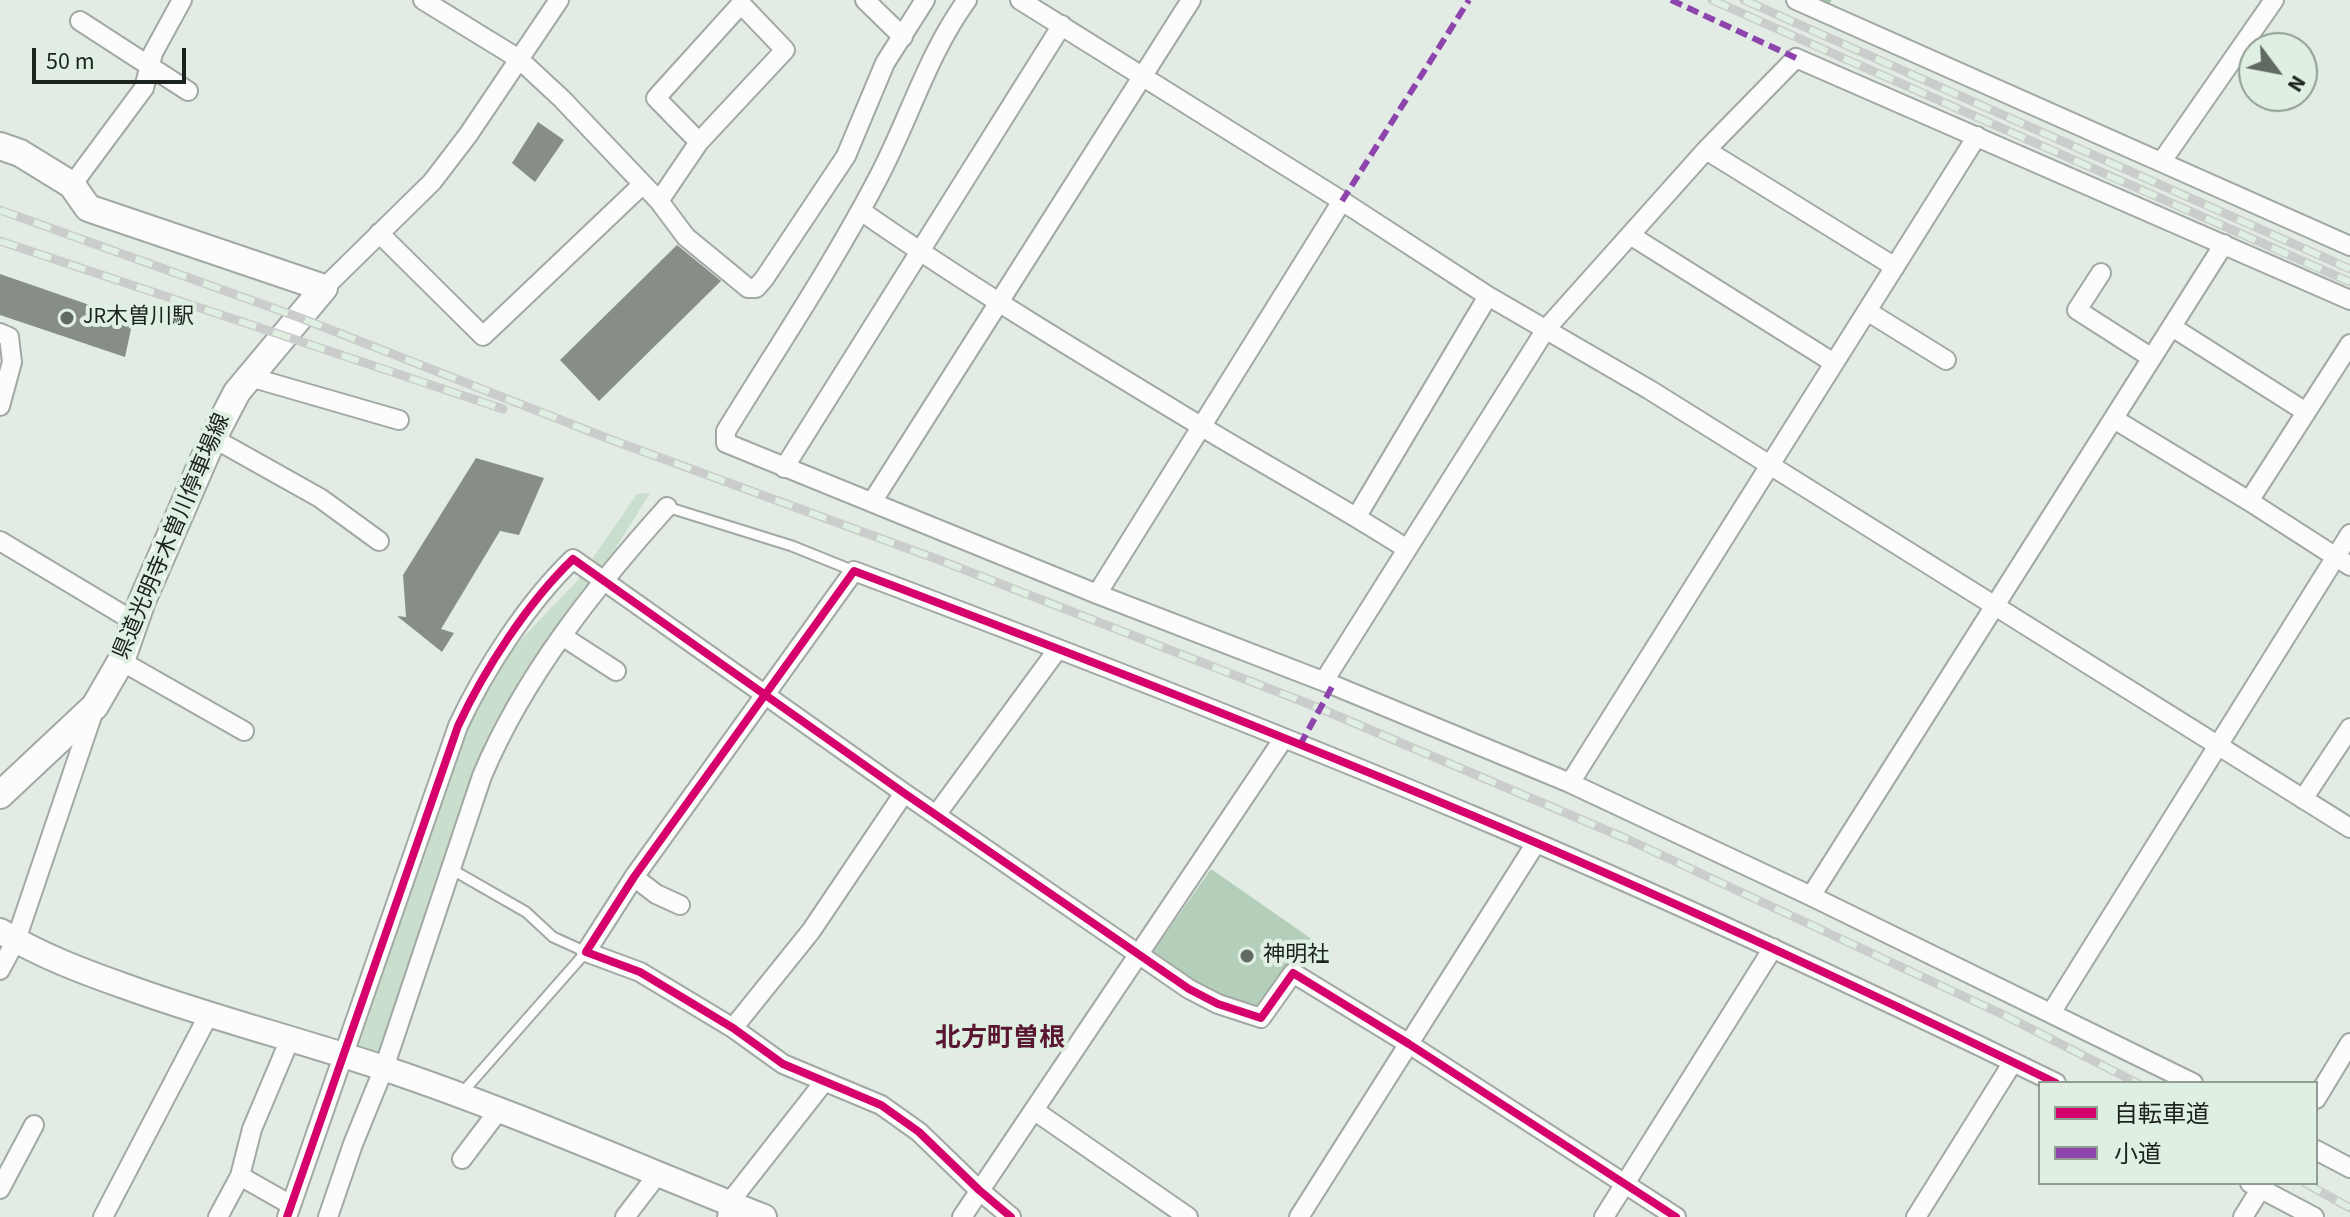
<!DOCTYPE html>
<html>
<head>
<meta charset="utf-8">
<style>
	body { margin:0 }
	#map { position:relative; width:2350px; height:1217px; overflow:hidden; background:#e2ece4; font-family:"Source Sans 3","Noto Sans JP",sans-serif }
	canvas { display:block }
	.legend { position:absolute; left:2038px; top:1081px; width:280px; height:104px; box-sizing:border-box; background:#dfefe2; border:2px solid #919d93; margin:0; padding:10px 14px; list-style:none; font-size:24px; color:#1c221d }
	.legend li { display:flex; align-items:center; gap:16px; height:40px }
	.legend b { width:40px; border:2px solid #919d93 }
	.north { position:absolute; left:2238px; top:32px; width:80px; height:80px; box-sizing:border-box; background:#dfefe2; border:2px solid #919d93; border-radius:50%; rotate:122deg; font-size:22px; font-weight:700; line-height:32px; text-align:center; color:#1c221d }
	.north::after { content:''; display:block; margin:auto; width:28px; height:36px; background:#616963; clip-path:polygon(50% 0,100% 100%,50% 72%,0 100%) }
	.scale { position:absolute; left:32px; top:48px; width:154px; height:36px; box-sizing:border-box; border:4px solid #1c221d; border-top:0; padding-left:10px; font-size:24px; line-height:28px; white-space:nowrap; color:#1c221d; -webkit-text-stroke:6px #dfefe2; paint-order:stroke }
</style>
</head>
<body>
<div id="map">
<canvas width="2350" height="1217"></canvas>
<ul class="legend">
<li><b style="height:10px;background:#d6006c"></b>自転車道</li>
<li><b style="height:10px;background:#8e44ad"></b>小道</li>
</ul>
<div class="north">N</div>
<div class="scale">50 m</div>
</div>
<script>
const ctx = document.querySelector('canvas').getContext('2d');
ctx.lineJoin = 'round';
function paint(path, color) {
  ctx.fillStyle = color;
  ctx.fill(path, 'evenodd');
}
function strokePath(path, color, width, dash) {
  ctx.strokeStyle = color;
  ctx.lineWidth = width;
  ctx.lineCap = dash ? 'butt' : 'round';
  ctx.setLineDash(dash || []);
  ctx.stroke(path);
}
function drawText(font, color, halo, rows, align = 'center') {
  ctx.font = font + ' "Source Sans 3","Noto Sans JP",sans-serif';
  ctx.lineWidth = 8;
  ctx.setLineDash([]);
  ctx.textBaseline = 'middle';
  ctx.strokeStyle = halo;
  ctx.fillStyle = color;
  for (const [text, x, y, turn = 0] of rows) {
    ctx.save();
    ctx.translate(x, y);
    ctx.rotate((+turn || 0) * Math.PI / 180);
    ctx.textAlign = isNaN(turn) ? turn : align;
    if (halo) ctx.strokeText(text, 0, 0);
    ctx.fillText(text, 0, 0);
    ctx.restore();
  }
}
paint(new Path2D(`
	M650,493L500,733L384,1068L343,1055L476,687L577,581L637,494Z`), '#cadecd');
paint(new Path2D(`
	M1211,869L1313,940L1261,1018L1146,962Z`), '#b3cfb9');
strokePath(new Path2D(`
	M1826,3L1828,0`), '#a4c5aa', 6);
paint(new Path2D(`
	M538,122L564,140L535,182L512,163Z
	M677,245L721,281L599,401L560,360Z
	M0,274L133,320L125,357L0,315Z
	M476,458L544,478L519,535L500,531L441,629L454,633L442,652L397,616L406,617L403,575Z`), '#878e88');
const service = new Path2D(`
	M667,507L792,546L854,571
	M451,869L526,912L553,937L586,952L461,1094`);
const minor = new Path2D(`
	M423,0L519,59L562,99L659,201L686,237L748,288H756L764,279L846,156L885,63L925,0
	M865,0L903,37
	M967,0C927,55 909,120 877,180C832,266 777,348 726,431V443L1097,594L1333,685L1570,783L1811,896L2193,1083
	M1020,0L1342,201L1488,296L1650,390L2350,828
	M1796,0L2350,246
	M80,21L188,91
	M1706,150L1895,267
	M2162,161L2274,0
	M72,185L144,88L153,53L182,0
	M659,201L699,142L785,50L741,4L656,98L699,142
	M861,211C970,287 1085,356 1199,425C1268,467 1339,505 1407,549
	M379,233L483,336L643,184
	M1630,235L1834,363
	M2101,273L2077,310L2152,358
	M324,288L432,182L468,135L559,0
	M1867,311L1946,360
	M2172,327L2306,412
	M0,333L9,337L12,362L0,406
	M250,377L399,420
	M2114,419L2249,501L2350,566
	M213,438L320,498L379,541
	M784,468L1062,25
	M2249,501L2350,344
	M872,502L1191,0
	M1357,516L1488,296
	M0,541L135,622
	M1097,594L1342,201
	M562,636L616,671
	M121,661L244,731
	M1324,681L1546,329L1706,150L1796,58L2350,300
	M1570,783L1977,136
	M2303,799L2350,728
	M936,815L1058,649
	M634,877L656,894L680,905
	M1811,896L2224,244
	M0,970L16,940L94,710
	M2051,1013L2350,534
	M733,1028L811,931L904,793
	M2316,1099L2350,1043
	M1035,1111L1188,1217
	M2316,1150L2350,1168
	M462,1159L499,1110
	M240,1176L252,1129L290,1039
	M2250,1183L2314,1217
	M0,1189L34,1125
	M103,1217L208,1016
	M218,1217L240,1176L291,1205
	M287,1217L458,726C484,670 528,602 573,559L904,793L1189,989L1218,1004L1261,1018L1293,973L1409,1044L1676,1217
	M328,1217L353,1144L384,1068L482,776C524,676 595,587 667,507
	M625,1217L658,1174
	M727,1217L729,1203L824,1082
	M962,1217L1284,738
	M1011,1217L979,1190L919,1132L881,1105L783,1064L733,1028L640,972L586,952L634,877L854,571C1061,649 1267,729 1471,815C1668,898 1863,989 2056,1083
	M1299,1217L1536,843
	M1604,1217L1773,948
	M1916,1217L2013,1062
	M2243,1217L2264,1183`);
const tertiary = new Path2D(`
	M0,931C39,955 84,972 127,987C212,1018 300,1040 386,1069C514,1112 638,1167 764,1217`);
const secondary = new Path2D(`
	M0,146L20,153L72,185L88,208L324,288L237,392L213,438L142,601L121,661L95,706L0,795`);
strokePath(service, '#a2a8a3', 13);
strokePath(minor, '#a2a8a3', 22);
strokePath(tertiary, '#a2a8a3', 28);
strokePath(secondary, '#a2a8a3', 30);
strokePath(service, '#fbfcfb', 9);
strokePath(minor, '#fbfcfb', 18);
strokePath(tertiary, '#fbfcfb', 24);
strokePath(secondary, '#fbfcfb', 26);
const rail = new Path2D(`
	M1712,0L2350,282
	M1744,0L2350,269
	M0,210L298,317L612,440L942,561L1319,708L1627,839L2006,1016L2137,1083
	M0,241L503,409
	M2305,1183L2350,1208`);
strokePath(rail, '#cacdcb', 9);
strokePath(rail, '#dfefe2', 6, [18]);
strokePath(new Path2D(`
	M1671,0L1796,58
	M1342,201L1469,0
	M1300,745L1333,685`), '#8e44ad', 6, [12, 6]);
strokePath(new Path2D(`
	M287,1217L458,726C484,670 528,602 573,559L904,793L1189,989L1218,1004L1261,1018L1293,973L1409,1044L1676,1217
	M1011,1217L979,1190L919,1132L881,1105L783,1064L733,1028L640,972L586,952L634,877L854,571C1061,649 1267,729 1471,815C1668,898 1863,989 2056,1083`), '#d6006c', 8);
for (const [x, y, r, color] of [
	[67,318,8,"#616963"],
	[1247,956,8,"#616963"]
]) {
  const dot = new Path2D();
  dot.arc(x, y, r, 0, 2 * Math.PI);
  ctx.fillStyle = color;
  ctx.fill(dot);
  strokePath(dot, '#dfefe2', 3);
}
drawText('22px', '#1c221d', '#dfefe2', [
	["JR木曽川駅",83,318],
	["神明社",1263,956]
], 'left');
drawText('22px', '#1c221d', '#dfefe2', [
	["県道光明寺木曽川停車場線",173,537,-67]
]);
drawText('bold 26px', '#591732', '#dfefe2', [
	["北方町曽根",1000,1040]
]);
</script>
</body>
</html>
